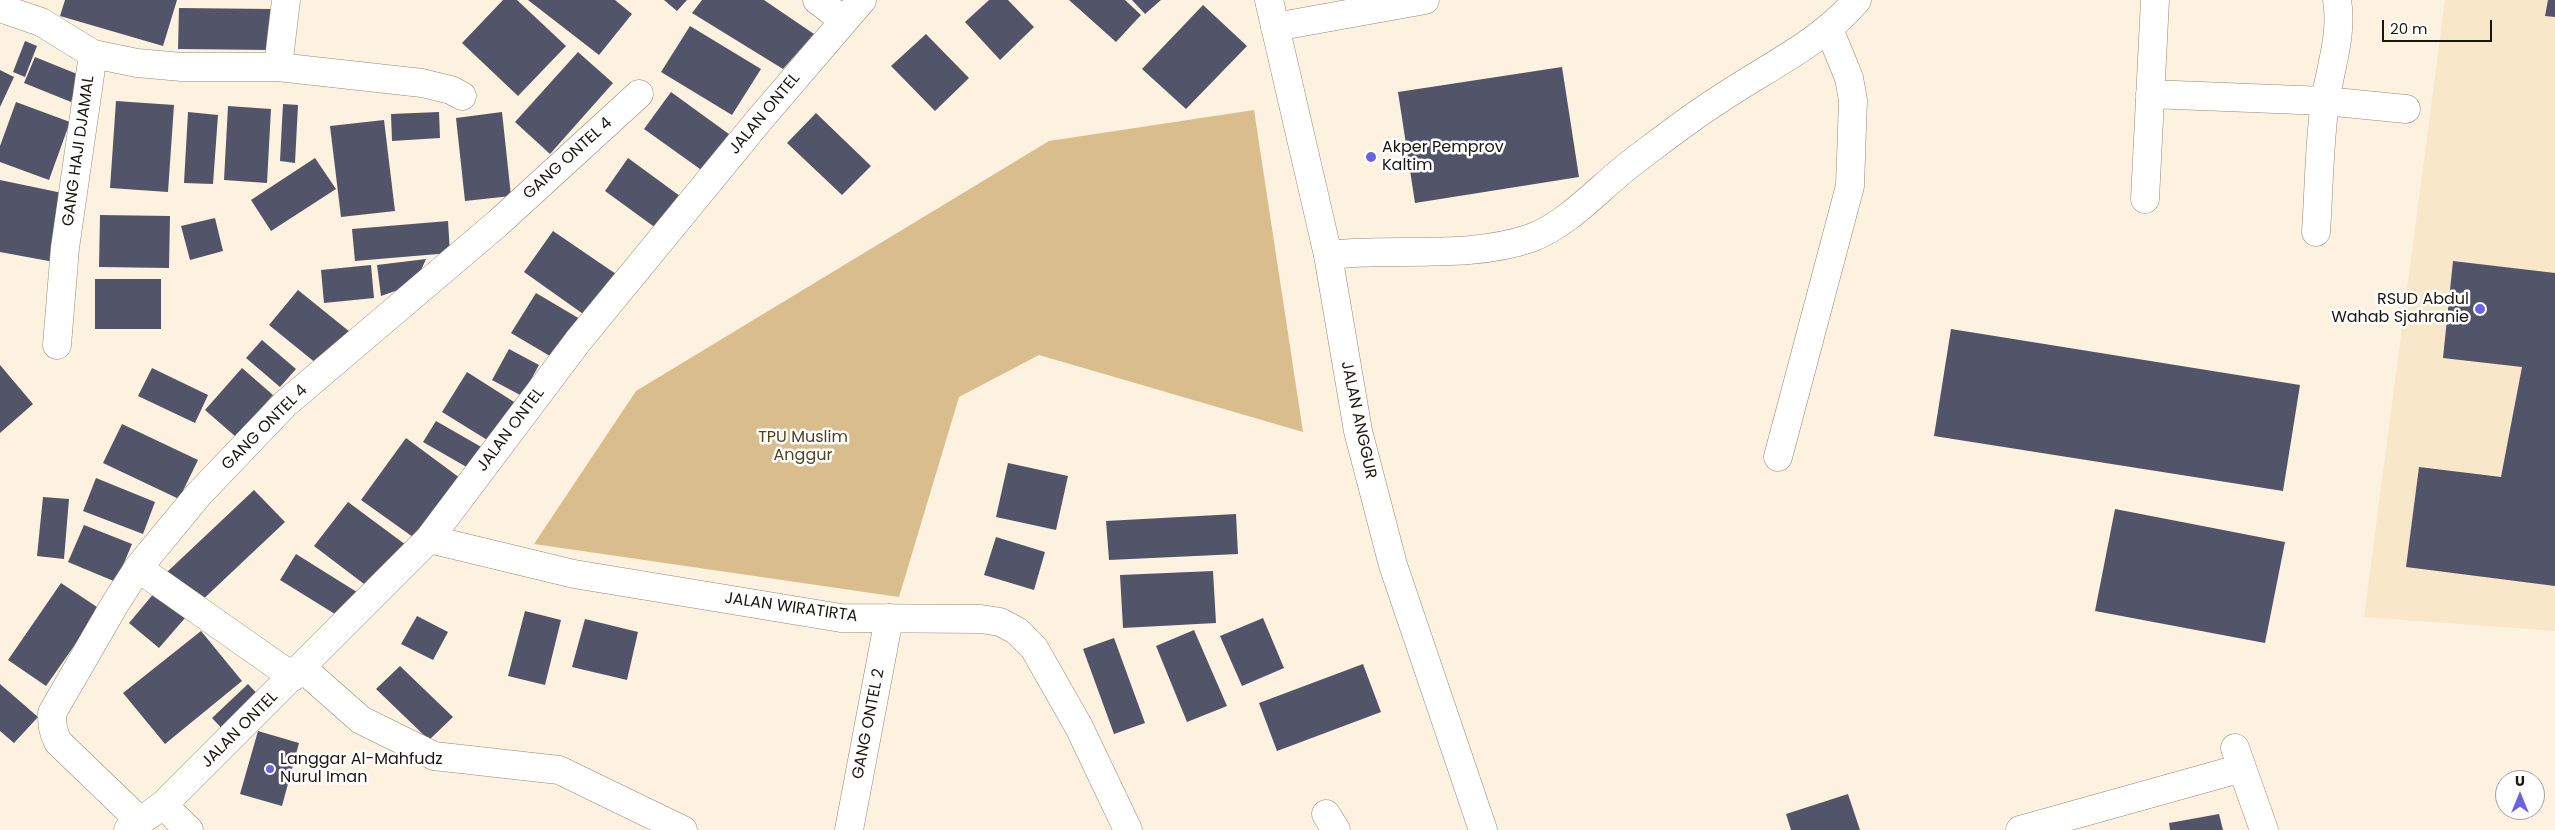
<!DOCTYPE html>
<html>
<head>
<meta charset="utf-8">
<style>
	body { margin:0 }
	#map { position:relative; width:2555px; height:830px; overflow:hidden; background:#fdf2df; font-family:Poppins,sans-serif }
	canvas { display:block }
	.north { position:absolute; left:2495px; top:770px; width:50px; height:50px; box-sizing:border-box; background:#fff; border:1px solid #a4a29f; border-radius:50%; rotate:0deg; font-size:14px; font-weight:700; line-height:20px; text-align:center; color:#1b160e }
	.north::after { content:''; display:block; margin:auto; width:18px; height:22px; background:#6a65df; clip-path:polygon(50% 0,100% 100%,50% 72%,0 100%) }
	.scale { position:absolute; left:2382px; top:20px; width:110px; height:22px; box-sizing:border-box; border:2px solid #1b160e; border-top:0; padding-left:6px; font-size:15px; line-height:18px; white-space:nowrap; color:#1b160e; -webkit-text-stroke:4px #fff; paint-order:stroke }
</style>
</head>
<body>
<div id="map">
<canvas width="2555" height="830"></canvas>
<div class="north">U</div>
<div class="scale">20 m</div>
</div>
<script>
const ctx = document.querySelector('canvas').getContext('2d');
ctx.lineJoin = 'round';
function paint(path, color) {
  ctx.fillStyle = color;
  ctx.fill(path, 'evenodd');
}
function strokePath(path, color, width, dash) {
  ctx.strokeStyle = color;
  ctx.lineWidth = width;
  ctx.lineCap = dash ? 'butt' : 'round';
  ctx.setLineDash(dash || []);
  ctx.stroke(path);
}
function drawText(font, color, halo, rows, align = 'center') {
  ctx.font = font + ' Poppins,sans-serif';
  ctx.lineWidth = 5;
  ctx.setLineDash([]);
  ctx.textBaseline = 'middle';
  ctx.strokeStyle = halo;
  ctx.fillStyle = color;
  for (const [text, x, y, turn = 0] of rows) {
    ctx.save();
    ctx.translate(x, y);
    ctx.rotate((+turn || 0) * Math.PI / 180);
    ctx.textAlign = isNaN(turn) ? turn : align;
    if (halo) ctx.strokeText(text, 0, 0);
    ctx.fillText(text, 0, 0);
    ctx.restore();
  }
}
paint(new Path2D(`
	M2445,0H2555V631L2364,617Z`), '#f9e7c9');
paint(new Path2D(`
	M1254,110L1303,432L1039,355L959,397L899,597L534,544L636,391L1049,141Z`), '#d9bd8d');
paint(new Path2D(`
	M65,0H177L163,46L60,16Z
	M503,0H517L566,46L518,96L462,43Z
	M528,0H615L632,14L599,55Z
	M664,0H687L677,11Z
	M702,0H764L814,34L783,69L692,13Z
	M989,0H1008L1034,27L1000,60L965,22Z
	M1069,0H1125L1141,15L1116,42Z
	M1132,0H1161L1145,14Z
	M2548,0H2555V17L2545,16Z
	M1203,5L1247,46L1186,109L1142,69Z
	M179,8L271,9V50L178,49Z
	M690,26L761,69L732,115L661,72Z
	M926,34L969,78L935,111L891,66Z
	M25,41L37,46L25,77L13,72Z
	M578,52L613,83L550,154L515,122Z
	M35,57L82,76L71,102L24,83Z
	M1562,67L1579,177L1415,203L1398,92Z
	M0,70L14,77L0,107Z
	M671,92L733,137L707,174L644,129Z
	M116,101L174,105L168,192L110,188Z
	M16,102L70,122L49,180L0,162V146Z
	M283,104L298,105L295,163L280,161Z
	M228,106L271,109L267,183L224,180Z
	M188,112L218,115L213,184L184,183Z
	M439,112L440,138L392,141L391,114Z
	M502,112L511,196L465,201L456,118Z
	M816,113L871,166L842,195L787,143Z
	M384,120L395,211L341,217L330,126Z
	M315,158L336,189L271,231L251,200Z
	M628,158L684,199L660,231L605,191Z
	M0,180L67,194L54,262L0,252Z
	M100,215L170,216L169,268L99,267Z
	M215,218L223,251L190,260L181,226Z
	M448,221L450,253L355,261L352,229Z
	M553,231L616,274L586,316L524,272Z
	M426,259L415,284L381,296L377,265Z
	M2453,261L2555,273V586L2406,567L2419,467L2501,477L2522,367L2443,358Z
	M371,265L374,298L324,303L321,270Z
	M95,279H161V329H95Z
	M298,290L350,332L322,368L269,325Z
	M536,293L585,322L560,362L511,333Z
	M1951,329L2300,385L2283,491L1934,436Z
	M262,340L296,369L280,387L246,358Z
	M509,349L539,365L522,396L492,380Z
	M0,365L33,404L0,433Z
	M152,368L208,395L195,423L138,396Z
	M242,368L273,395L236,437L205,410Z
	M467,372L522,407L497,446L442,412Z
	M436,421L483,448L470,469L423,442Z
	M122,424L198,460L179,499L103,463Z
	M406,438L464,481L420,542L361,500Z
	M1008,463L1068,476L1056,530L996,517Z
	M96,478L155,502L143,534L83,511Z
	M254,490L285,522L197,605L166,573Z
	M43,497L69,499L64,559L37,556Z
	M348,502L406,545L372,590L314,546Z
	M2115,509L2285,542L2265,643L2095,611Z
	M1236,514L1238,554L1109,560L1106,521Z
	M84,525L132,544L116,582L68,562Z
	M996,537L1045,552L1034,590L984,575Z
	M296,554L360,594L343,619L280,580Z
	M1213,571L1216,623L1123,628L1120,575Z
	M61,583L100,609L46,686L8,660Z
	M155,592L185,618L159,648L129,623Z
	M525,611L561,620L545,685L508,676Z
	M417,616L448,632L433,660L401,644Z
	M1263,618L1284,668L1242,686L1220,636Z
	M585,619L638,632L627,680L572,667Z
	M1194,630L1227,706L1187,722L1156,646Z
	M201,631L242,681L165,744L123,693Z
	M1114,638L1145,723L1114,734L1083,649Z
	M1363,664L1381,712L1277,751L1259,703Z
	M400,666L453,717L429,740L376,689Z
	M0,684L38,717L14,743L0,731Z
	M248,684L265,702L229,736L212,718Z
	M258,731L299,743L282,806L240,794Z
	M1848,794L1860,830H1791L1786,814Z
	M2219,814L2223,830H2170L2169,823Z`), '#525469');
const minor = new Path2D(`
	M817,0L843,20
	M0,8L41,22L93,54L137,63L182,67H278L422,83L451,90L462,96
	M1275,27L1425,0
	M278,67L286,0
	M2150,94L2325,101L2406,109
	M2145,199L2155,0
	M2316,232C2319,189 2319,145 2325,102C2330,69 2343,34 2337,0
	M1328,255C1394,247 1467,260 1531,238C1569,224 1602,185 1634,161C1662,140 1690,118 1720,99C1766,68 1821,43 1857,0
	M57,345L65,248L93,54
	M1778,457L1850,186L1853,100L1849,78L1829,29
	M429,539L574,574L841,618L981,619L1000,622L1017,631L1034,648L1079,727L1128,830
	M138,568L293,677
	M302,668L361,720L434,756L559,770L683,830
	M2235,748L2264,830
	M163,805L189,830
	M1326,814L1336,830
	M140,821L58,742C53,732 52,725 52,713L115,604L138,568L199,494L285,404L498,223L639,94
	M128,830L163,805L429,539L578,341L760,119L862,0
	M849,830L889,618
	M2020,830L2242,768`);
const tertiary = new Path2D(`
	M1269,0L1328,255L1358,431L1393,565L1483,830`);
strokePath(minor, '#958873', 29);
strokePath(tertiary, '#958873', 29);
strokePath(minor, '#fff', 28);
strokePath(tertiary, '#fff', 28);
for (const [x, y, r, color] of [
	[1371,157,6,"#6a65df"],
	[2480,309,6,"#6a65df"],
	[270,769,5,"#6a65df"]
]) {
  const dot = new Path2D();
  dot.arc(x, y, r, 0, 2 * Math.PI);
  ctx.fillStyle = color;
  ctx.fill(dot);
  strokePath(dot, '#fff', 2);
}
drawText('16px', '#1b160e', '#fff', [
	["JALAN ONTEL",765,114,-50],
	["GANG HAJI DJAMAL",79,151,-82],
	["GANG ONTEL 4",568,159,-42],
	["JALAN ANGGUR",1358,420,78],
	["GANG ONTEL 4",265,428,-45],
	["JALAN ONTEL",511,430,-53],
	["JALAN WIRATIRTA",791,608,8],
	["GANG ONTEL 2",869,724,-79],
	["JALAN ONTEL",240,730,-45]
]);
drawText('16px', '#1b160e', '#fff', [
	["Akper Pemprov",1382,148],
	["Kaltim",1382,166],
	["RSUD Abdul",2469,300,"right"],
	["Wahab Sjahranie",2469,318,"right"],
	["Langgar Al-Mahfudz",280,760],
	["Nurul Iman",280,778]
], 'left');
drawText('16px', '#523f1b', '#fff', [
	["TPU Muslim",803,438],
	["Anggur",803,456]
]);
</script>
</body>
</html>
